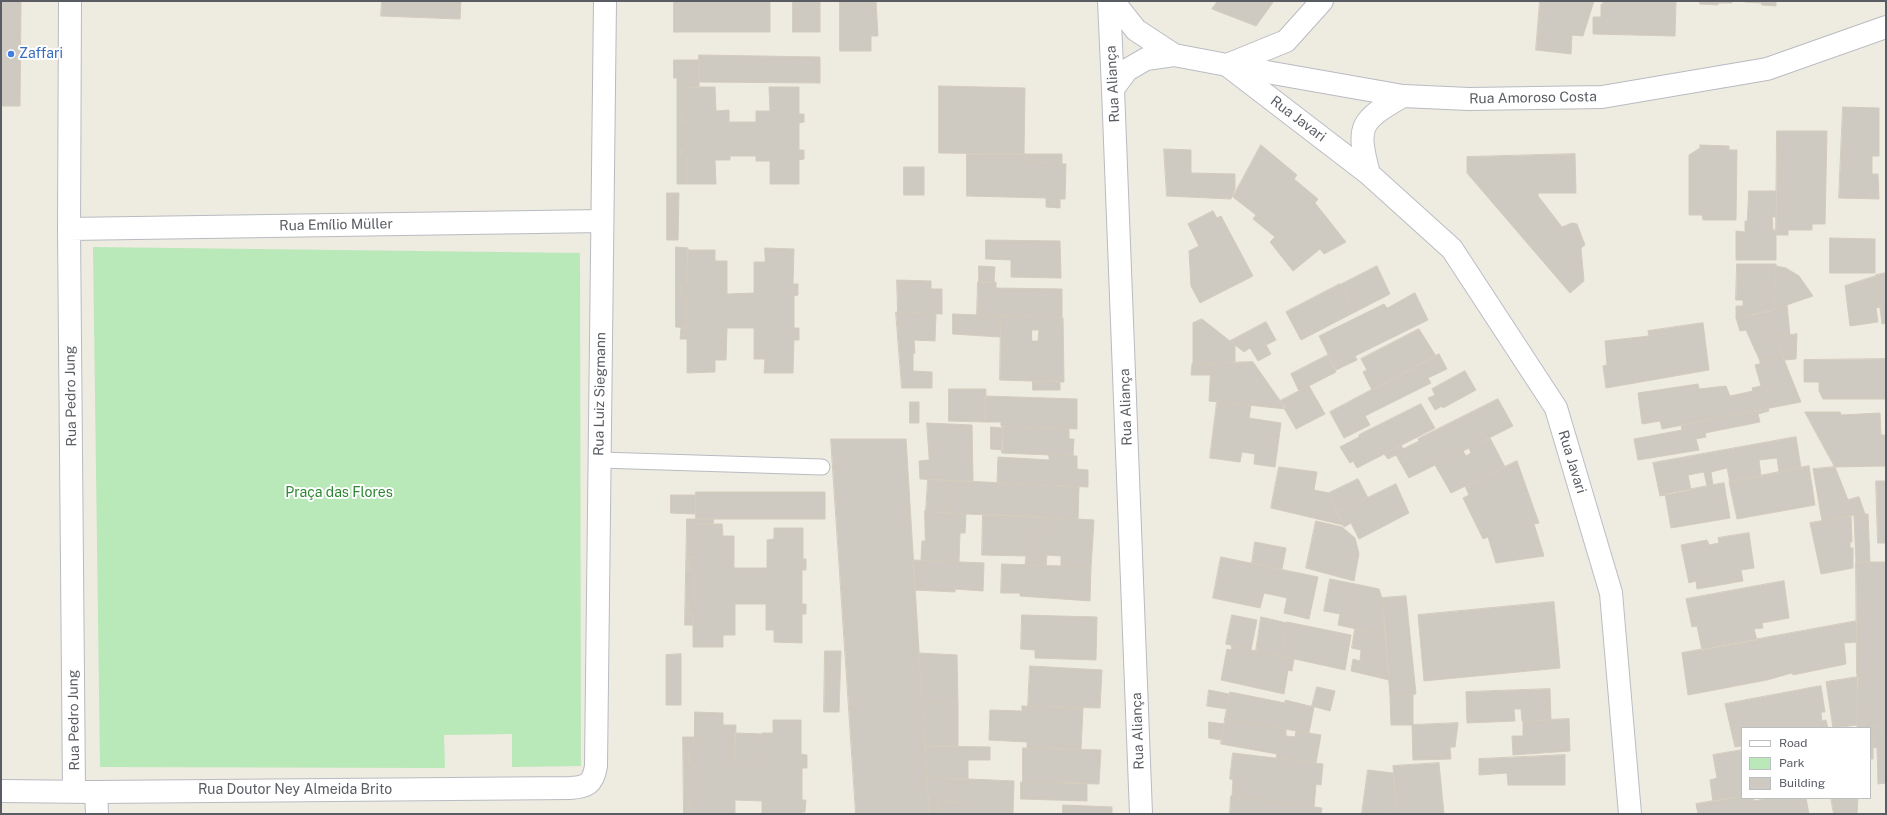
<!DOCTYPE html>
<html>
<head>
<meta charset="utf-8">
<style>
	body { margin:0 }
	#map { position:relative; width:1887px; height:815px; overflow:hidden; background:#eeebe0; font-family:"Public Sans",sans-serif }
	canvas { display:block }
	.frame { position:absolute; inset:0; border:2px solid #595d63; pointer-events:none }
	.legend { position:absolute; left:1741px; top:727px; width:130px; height:72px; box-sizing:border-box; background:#fff; border:1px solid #bdbec1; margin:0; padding:5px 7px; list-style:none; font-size:12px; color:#595d63 }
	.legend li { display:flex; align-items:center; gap:8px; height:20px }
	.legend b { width:20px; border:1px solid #bdbec1 }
</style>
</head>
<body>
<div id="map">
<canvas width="1887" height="815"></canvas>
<div class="frame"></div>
<ul class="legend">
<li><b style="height:5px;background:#fff"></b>Road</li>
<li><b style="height:11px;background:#b9e8b9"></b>Park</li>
<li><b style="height:11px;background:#cec9c1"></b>Building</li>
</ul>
</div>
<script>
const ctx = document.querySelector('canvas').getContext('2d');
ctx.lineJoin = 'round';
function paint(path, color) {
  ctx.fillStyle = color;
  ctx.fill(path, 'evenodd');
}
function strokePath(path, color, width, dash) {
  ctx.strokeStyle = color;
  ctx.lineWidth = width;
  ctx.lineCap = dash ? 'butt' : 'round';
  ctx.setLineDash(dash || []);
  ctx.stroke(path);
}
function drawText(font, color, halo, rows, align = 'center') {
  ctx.font = font + ' "Public Sans",sans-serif';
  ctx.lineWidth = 4;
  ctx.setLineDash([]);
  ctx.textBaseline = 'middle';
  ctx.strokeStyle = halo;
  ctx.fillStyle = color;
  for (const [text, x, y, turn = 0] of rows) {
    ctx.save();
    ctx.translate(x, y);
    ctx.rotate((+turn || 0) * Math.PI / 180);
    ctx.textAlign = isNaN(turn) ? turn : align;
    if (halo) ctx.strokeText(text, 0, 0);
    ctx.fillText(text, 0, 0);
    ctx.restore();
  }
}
paint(new Path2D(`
	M93,247L580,253L581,766L512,767V734L444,735L445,768L100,767Z`), '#b9e8b9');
const building = new Path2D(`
	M1,1H21L20,106H1Z
	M382,1H461L460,19L381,16Z
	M674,1H770V32H674Z
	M793,1H820V32H793Z
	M840,1H876L878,36H871V51H840Z
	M1218,1H1274L1256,26L1212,9Z
	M1540,1H1594L1583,36L1572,35L1571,54L1536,50Z
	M1603,1H1676L1675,36L1593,34V17H1601V4H1603Z
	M1700,1H1732V3H1718V5L1700,4Z
	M1745,1H1762V3L1745,2Z
	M1762,1H1776V6L1762,5Z
	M699,55L820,57V83L699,82Z
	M674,60H699V88L686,87V114H681V122H686L687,149H681V157L687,158V184H677V78H674Z
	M939,86L1025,88L1024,154L939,153Z
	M686,87H715L716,111L729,110V122H756V111H770L769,87H799V114H804V122L799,123V150H804V159L799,160V184H770V161H756V156H730V160H715L716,184H687V158L681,157V149H687L686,122H681V114H686Z
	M1843,107L1879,108V156H1872V174H1878L1879,199L1839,198Z
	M1777,131H1827L1825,224H1812V230H1788V235H1776Z
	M1261,145L1297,175L1294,179L1318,199L1315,203L1346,242L1324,254L1320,249L1293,271L1270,242L1275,237L1253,219L1256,215L1233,197Z
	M1700,145L1729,146V150H1737L1736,220H1703L1702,215H1689V155L1700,148Z
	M1164,149L1191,150V173L1235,174V189L1231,199L1167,196Z
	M967,154H1026V162L1066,164L1065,199H1060V208L1046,207V198L967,196Z
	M1026,154H1062V164L1026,162Z
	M1575,154L1576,193H1538V196L1562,227L1572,223L1577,224L1585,245L1581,248L1584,281L1570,293L1467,173V157Z
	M904,167H924V195H904Z
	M1749,191H1776V217H1772L1773,230H1776V260H1736V231L1745,232V221H1747Z
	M667,193H679L678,240H667Z
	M1213,211L1217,218L1221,216L1253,276L1200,303L1191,286L1189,251L1199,246L1188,224Z
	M1830,238L1875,239V273H1830Z
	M986,240L1060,241L1061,278L1011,277V260L986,259Z
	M676,247L688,248L687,283H681V296H686V328L676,327Z
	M765,248L794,249L793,284H798V295L794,296V328H799V340H794L793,373H764L765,359H754V328H727L726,360H715V372L687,373V339H680L681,328H686V296H681V283H687V250H715V261H727V294L754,293V262H765Z
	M1737,264H1776L1775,309L1736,318V306H1743V300H1736Z
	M979,266L995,267L994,282H979Z
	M1377,266L1390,294L1355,312L1340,285Z
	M1776,266L1786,268L1799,276L1813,296L1775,309Z
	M1886,273V323L1882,324L1876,275Z
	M1876,276L1880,307L1876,308L1878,322L1850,326L1845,286Z
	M897,280L931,281V289H942V314L898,312Z
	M978,282H996V288L1062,289V318L977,315Z
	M1340,284L1355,312L1301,340L1286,312Z
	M1415,293L1428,320L1355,356L1357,360L1336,370L1319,336L1384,304L1387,308Z
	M1787,305L1790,335L1774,337L1767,312Z
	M896,312L936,314L935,341L914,340L915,353L913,354V371L932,372V388H902Z
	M1767,312L1774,337L1783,357L1760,361L1746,330L1740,331L1736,318Z
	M953,314L1001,316L1000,337L953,334Z
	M1001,316L1063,318L1064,382L1000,380ZM1032,330H1039L1038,341H1032Z
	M1202,319L1235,345V362L1193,364V323Z
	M1266,322L1276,340L1266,345L1271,354L1258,361L1250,348L1244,352L1230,341Z
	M1703,323L1709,370L1606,388L1603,366L1607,365L1605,341L1649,336L1648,331Z
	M1419,329L1436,356L1372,390L1363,372L1367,370L1361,359Z
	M1797,334L1796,359L1785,360L1774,337Z
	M1439,354L1447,369L1428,378L1431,383L1365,416L1370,425L1344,438L1330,412Z
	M1328,355L1336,372L1299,391L1291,374Z
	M1783,357L1801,402L1662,429L1660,421L1642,424L1638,393L1698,384L1699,389L1726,386L1730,396L1753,391L1752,388L1761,386L1755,365L1760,364V361Z
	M1886,359V399H1823L1819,391V382H1804V360Z
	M1253,362L1286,409L1209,401L1211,363Z
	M1211,363L1210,375H1191L1192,364Z
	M1465,371L1476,390L1443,408L1442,406L1435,410L1428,398L1435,395L1432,389Z
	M1033,381H1060V390H1033Z
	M1309,386L1325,414L1296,429L1280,401Z
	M949,389H986L985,422L949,421Z
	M985,396L1077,399V429L1001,426V422H985Z
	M1498,399L1513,426L1409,478L1396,455L1388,459L1384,454L1401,445L1403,449L1419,441L1418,439Z
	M910,402H919V423H910Z
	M1217,402L1251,405L1249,418L1281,423L1275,467L1254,464L1255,454L1242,452L1240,462L1210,458Z
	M1421,404L1435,428L1357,468L1353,461L1350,463L1340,447L1359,437V435Z
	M1768,409L1769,411L1758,414L1760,422L1705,433L1702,421Z
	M1805,412H1840L1841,415L1880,413L1881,435H1886V466L1835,467Z
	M1702,421L1706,437L1696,439L1699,450L1638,460L1634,439L1682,430L1681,425Z
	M927,423L972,425L973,482L920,479L919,461L929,460Z
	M1003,426L1069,429V439H1074L1073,456L1002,453Z
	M991,427L1003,428V450L991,449Z
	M1796,437L1801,468L1779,472L1777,458L1759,460L1761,476L1730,482L1727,468L1711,472L1713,485L1707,486L1704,472L1688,475L1691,490L1660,496L1653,463Z
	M1490,438L1505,467L1451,493L1435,465L1463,451L1466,456L1471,453L1469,448Z
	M831,439H906L929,814H856Z
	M1049,455L1077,456V469L1088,470V487L997,483L998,457L1049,460Z
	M1517,461L1539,523L1534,524L1544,556L1496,563L1488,537L1483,539L1463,498L1469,495L1465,486Z
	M1809,466L1815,505L1737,519L1729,482Z
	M1279,467L1317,472L1314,490L1329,493L1343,525L1271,508Z
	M1835,467L1854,515L1822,521L1813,469Z
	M928,479L946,480L945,513L926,511Z
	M1358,479L1368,498L1337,513L1329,493Z
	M946,480L1079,487L1078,519L945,513Z
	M1876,481H1886V543H1878Z
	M1724,483L1730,518L1671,528L1665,494Z
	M1396,484L1409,513L1359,539L1351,523L1344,527L1337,513Z
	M696,492H825V519H696Z
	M671,495H695V514L671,513Z
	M1859,497L1865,514L1854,515L1848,500Z
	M925,511L966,514L965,533H960L959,562L921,560L922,541H925Z
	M983,514L1043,517L1042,533L1036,532L1034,554L1047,555L1046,566L1025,565L1026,556L982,555Z
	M1865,514H1868L1870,562H1856L1854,515Z
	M1851,516L1852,542H1850V548H1853V568L1821,574L1810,523Z
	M1043,517L1094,520L1091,567L1061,566V556L1034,554L1036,532L1042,533Z
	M687,519H714L713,524H695L694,557H688V569H694V602L688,601V615H693V625H685Z
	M1316,521L1342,527L1355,538L1359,554L1354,581L1306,568Z
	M695,524H722L723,536H734V568H767V540L774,539V528H803V559H806V570H802V604H806V614H802V643L774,642V630H766V604H735V635H723V647H693V615H688V601L694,602V569H688V557H694Z
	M1749,533L1754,568L1741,570L1743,581L1697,589L1696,581L1689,583L1681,545L1707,540L1709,545L1719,543L1718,538Z
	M1255,542L1286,548L1282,569L1252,563Z
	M1221,557L1318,577L1309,619L1284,613L1287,598L1264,593L1260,608L1213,598Z
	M913,560L984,563L983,591L955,589V592L915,590Z
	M1856,562H1886V672L1857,673Z
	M1002,564L1091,567L1090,601L1020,596V593H1001Z
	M1330,579L1360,585L1352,628L1338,625L1340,614L1324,611Z
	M1784,581L1789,618L1762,623L1763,628L1754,629L1757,640L1702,650L1697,626L1692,627L1686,599Z
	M1360,585L1379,589L1382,598L1386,635L1352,628Z
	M1406,596L1416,694L1390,695L1382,598Z
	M1554,602L1560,668L1424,681L1418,615Z
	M1022,615L1097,617L1096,660L1035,658V650L1021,649Z
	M1232,615L1257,620L1251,650L1226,644Z
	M1261,617L1287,623L1281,656L1256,651Z
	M1857,621V642L1844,643L1846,664L1793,675L1792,673L1767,680L1688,695L1682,653Z
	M1287,622L1351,635L1345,670L1281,656Z
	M1355,629L1386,635L1389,680L1351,671L1353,659L1360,661L1361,650L1352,648Z
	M1232,646L1294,659L1292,671L1288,670L1284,694L1221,680L1227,649L1231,650Z
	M825,651H841L839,712H824Z
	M919,653L957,655L958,704L922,703Z
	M681,654V705H666V655Z
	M1030,666L1102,670L1100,708L1028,706Z
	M1886,672V728H1857V673Z
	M1858,677L1857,725L1833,728L1826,682Z
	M1821,686L1825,712H1821L1822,721L1826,720L1828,728H1742V746L1735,747L1725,704Z
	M1317,687L1335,691L1330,711L1312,706Z
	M1550,689L1551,720L1522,721L1521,709H1514L1515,721L1467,723L1466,692Z
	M1209,690L1229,694L1227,709L1207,706Z
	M1230,692L1285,703V700L1314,707L1309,733L1225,719Z
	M1413,694V725H1391L1390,695Z
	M922,703L958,704V746H925Z
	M1022,706L1083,708L1081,750L1027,748V742L989,740L990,710L1022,711Z
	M695,712L723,713V725H736L735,763L761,764L762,733H773V720H801V754L807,755V768H802V800H806L805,812H802V814H762V801L735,800V814H688V801H692L693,763H689V751L694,750Z
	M1225,719L1286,729V736L1295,737L1296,731L1321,735L1316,763L1276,758L1277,754L1221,744Z
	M1569,719L1570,751L1513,755L1512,736H1523V721Z
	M1209,722L1224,724L1221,740L1209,738Z
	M1458,723L1455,747H1450L1451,759L1413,760L1412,725Z
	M1857,728H1873V759H1870V728Z
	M1873,728H1886V783L1878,784L1877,748L1873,747Z
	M735,733L762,734L761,764L735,763Z
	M683,737H694V750L689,751V763H693L692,801H688V814H684Z
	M925,746L990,747V760H968V779L927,778Z
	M1023,748L1101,750L1099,784L1023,782Z
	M1742,750V796L1713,802L1710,780L1717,778L1713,755Z
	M1233,753L1323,764L1321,785L1316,784L1314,807L1232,796L1233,780L1230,779Z
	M1565,755V785H1508L1507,773L1479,775V759Z
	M1439,763L1444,814H1397L1393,766Z
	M1368,770L1393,773L1397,814L1362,813Z
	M927,778L951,779L950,802L938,801V810L929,809Z
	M951,779H968L967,804L950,802Z
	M968,779L1014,781L1013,814H929V809L938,810V801L967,804Z
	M1021,782L1087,783V801L1021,799Z
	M1231,796L1322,808L1321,814H1230Z
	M1742,796V798H1753L1754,801L1765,799V798H1806L1809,814H1698L1696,804Z
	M1831,798H1858L1857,814H1834Z
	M1063,805L1112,807V814H1063Z`);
paint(building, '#cec9c1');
strokePath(building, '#d3ccbd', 1);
const service = new Path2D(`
	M600,460L822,467`);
const pedestrian = new Path2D(`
	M96,792L97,814`);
const minor = new Path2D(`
	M70,1L69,229L74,791
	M1227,65L1286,41L1322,1
	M69,229L602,221
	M1,791L96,792L570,788C587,787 593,784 596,766L605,1`);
const tertiary = new Path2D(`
	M1227,65L1403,96L1469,99L1602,97L1767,69L1886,27
	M1113,89L1141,814`);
const secondary = new Path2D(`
	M1109,1L1113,89
	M1113,1L1136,30L1174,55
	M1113,89L1127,70L1146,59L1174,55L1227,65L1369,174L1452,249L1556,408L1611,593L1630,814
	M1369,174C1356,125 1360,121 1403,96`);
strokePath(service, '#b8bbc1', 17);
strokePath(pedestrian, '#b8bbc1', 24);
strokePath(minor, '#b8bbc1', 24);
strokePath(tertiary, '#b8bbc1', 24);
strokePath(secondary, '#b9bdc4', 24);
strokePath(service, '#fff', 15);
strokePath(pedestrian, '#fff', 22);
strokePath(minor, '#fff', 22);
strokePath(tertiary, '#fff', 22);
strokePath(secondary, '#fff', 22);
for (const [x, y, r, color] of [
	[11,54,4,"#3f7fe0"]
]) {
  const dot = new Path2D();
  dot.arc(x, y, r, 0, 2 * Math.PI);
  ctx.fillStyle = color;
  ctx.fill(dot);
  strokePath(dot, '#fff', 1.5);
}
drawText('14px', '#366cbe', '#fff', [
	["Zaffari",19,54]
], 'left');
drawText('14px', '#595d63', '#fff', [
	["Rua Aliança",1113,84,-93],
	["Rua Amoroso Costa",1533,98,-1],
	["Rua Javari",1298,119,37],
	["Rua Emílio Müller",336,225,-1],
	["Rua Luiz Siegmann",600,394,-89],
	["Rua Pedro Jung",71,396,-91],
	["Rua Aliança",1126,407,-92],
	["Rua Javari",1572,462,73],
	["Rua Pedro Jung",74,720,-91],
	["Rua Aliança",1138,731,-92],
	["Rua Doutor Ney Almeida Brito",295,790]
]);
drawText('14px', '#2c8730', '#fff', [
	["Praça das Flores",339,493]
]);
</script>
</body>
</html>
